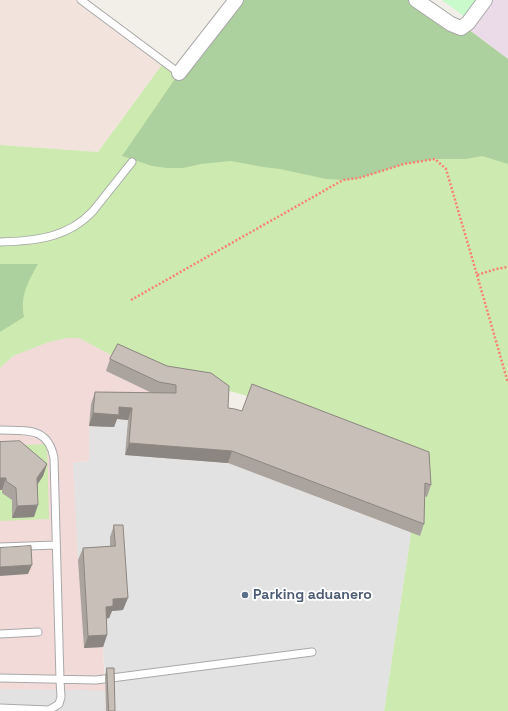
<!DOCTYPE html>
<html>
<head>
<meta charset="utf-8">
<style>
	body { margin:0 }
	canvas { display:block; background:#f2efe9 }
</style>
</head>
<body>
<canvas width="508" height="711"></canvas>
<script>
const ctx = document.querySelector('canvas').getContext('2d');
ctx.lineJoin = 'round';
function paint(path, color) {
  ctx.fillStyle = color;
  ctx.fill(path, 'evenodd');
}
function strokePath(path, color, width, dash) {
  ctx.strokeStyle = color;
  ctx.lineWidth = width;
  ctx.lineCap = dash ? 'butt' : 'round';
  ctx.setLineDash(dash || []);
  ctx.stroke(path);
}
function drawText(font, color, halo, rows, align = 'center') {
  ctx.font = font + ' "Space Grotesk",sans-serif';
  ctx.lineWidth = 3.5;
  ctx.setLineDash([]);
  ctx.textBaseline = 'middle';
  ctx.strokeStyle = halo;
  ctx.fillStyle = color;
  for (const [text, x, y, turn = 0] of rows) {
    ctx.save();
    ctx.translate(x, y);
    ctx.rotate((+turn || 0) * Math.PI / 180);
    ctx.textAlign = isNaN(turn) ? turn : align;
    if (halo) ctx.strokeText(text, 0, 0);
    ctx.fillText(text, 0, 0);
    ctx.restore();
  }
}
paint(new Path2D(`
	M67,338H79L113,356L106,371L155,394L91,404L89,426V461L73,463L84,648L103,647L106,711H0V368L13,356L49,341Z`), '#f2dad9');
paint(new Path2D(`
	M484,0H508V59L464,26Z`), '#ebdbe8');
paint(new Path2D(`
	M0,0H81L164,62L98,152L0,145Z`), '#f3e3dd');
paint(new Path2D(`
	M429,0L508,59V711H384L411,533L248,396L207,385L113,356L79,338H67L49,342L13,356L0,368V145L98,152L164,62L179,73Z
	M47,444L49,519L0,521V446Z`), '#cdebb0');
paint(new Path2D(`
	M236,0H429L508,59V164L482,156L466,159H435L404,164L359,178L343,180L326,179L280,169L263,167L231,161L201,164L183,168H167L152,166L122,156L179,73Z
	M0,264H38C28,282 20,295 24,317L0,332Z`), '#add19e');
paint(new Path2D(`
	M442,0H477L465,17Z`), '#c8facc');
paint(new Path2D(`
	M115,419L128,420L125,455L228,463L411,533L384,711H113L105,675L101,619L109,611L123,610L111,558L78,560L73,463L89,461V426L114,427Z
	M0,689L90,690L105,691L106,711H0Z`), '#e2e2e2');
const lane = new Path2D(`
	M81,0L179,73
	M0,242C35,241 68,238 93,211L132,162
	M0,430C26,431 48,426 54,458L60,680L61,697L59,704L49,710L0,708
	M0,547L56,545
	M0,634L38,632
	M0,678L96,680L312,652`);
const street = new Path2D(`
	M416,0L451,24L461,28L468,23L485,0
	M179,73L236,0`);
strokePath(lane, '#a9a9a9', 9);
strokePath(street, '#a9a9a9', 16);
strokePath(new Path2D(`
	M477,275L508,383
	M131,300L343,180L359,178L404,164L435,159L446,169L477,275L496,269L508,267`), '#fa8072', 2.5, [2, 2]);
strokePath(lane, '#fff', 7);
strokePath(street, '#fff', 14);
paint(new Path2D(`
	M118,344L228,408L431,485L427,497L424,496V524L420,536L228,463L125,455L128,420L117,419L114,427L89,426L91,404L95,392L152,393L106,371L110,359Z
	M0,442L47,464L43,476L38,484L34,517L12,518V500L2,493V490H0Z
	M114,525L123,610L112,611L109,618L106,619L107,635L103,647L84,648L78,560L83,548L110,547V537Z
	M107,668L115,711H106L105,675Z`), '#aba49e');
paint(new Path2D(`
	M119,407L132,408L128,420L117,419L114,427L89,426L93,413Z
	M129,443L232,451L228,463L125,455Z
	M47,464L43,476L33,490L37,478Z
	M0,478H6L2,490H0Z
	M38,505L34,517L12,518L17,506Z
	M32,565L28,574L0,576V567Z
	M128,598L123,610L112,611L109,618L101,619L106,607L113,599Z
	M107,635L103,647L84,648L88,636Z`), '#8b8681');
const building = new Path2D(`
	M118,344L167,366L211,373L229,386L228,408L235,409L242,411L252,384L429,452L431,485L425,483L424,524L232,451L129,443L132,408L119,407V415L93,413L95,392L176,393V385L159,382L110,359Z
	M20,441L47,464L37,478L38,505L17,506L16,488L6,481V478H0V442Z
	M114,525H123L128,598L113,599V606L106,607L107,635L88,636L83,548L115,546Z
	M31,546L32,565L0,567V548Z
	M107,668H114L115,711H109Z`);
paint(building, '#c7bfb8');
strokePath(building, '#8b8681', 1);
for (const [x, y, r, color] of [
	[245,595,4,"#5c6f8a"]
]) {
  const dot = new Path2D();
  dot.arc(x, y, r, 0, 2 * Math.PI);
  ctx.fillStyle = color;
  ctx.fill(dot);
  strokePath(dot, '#fff', 1.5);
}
drawText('bold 14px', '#4e5e75', '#fff', [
	["Parking aduanero",253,595]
], 'left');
</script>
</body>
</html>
